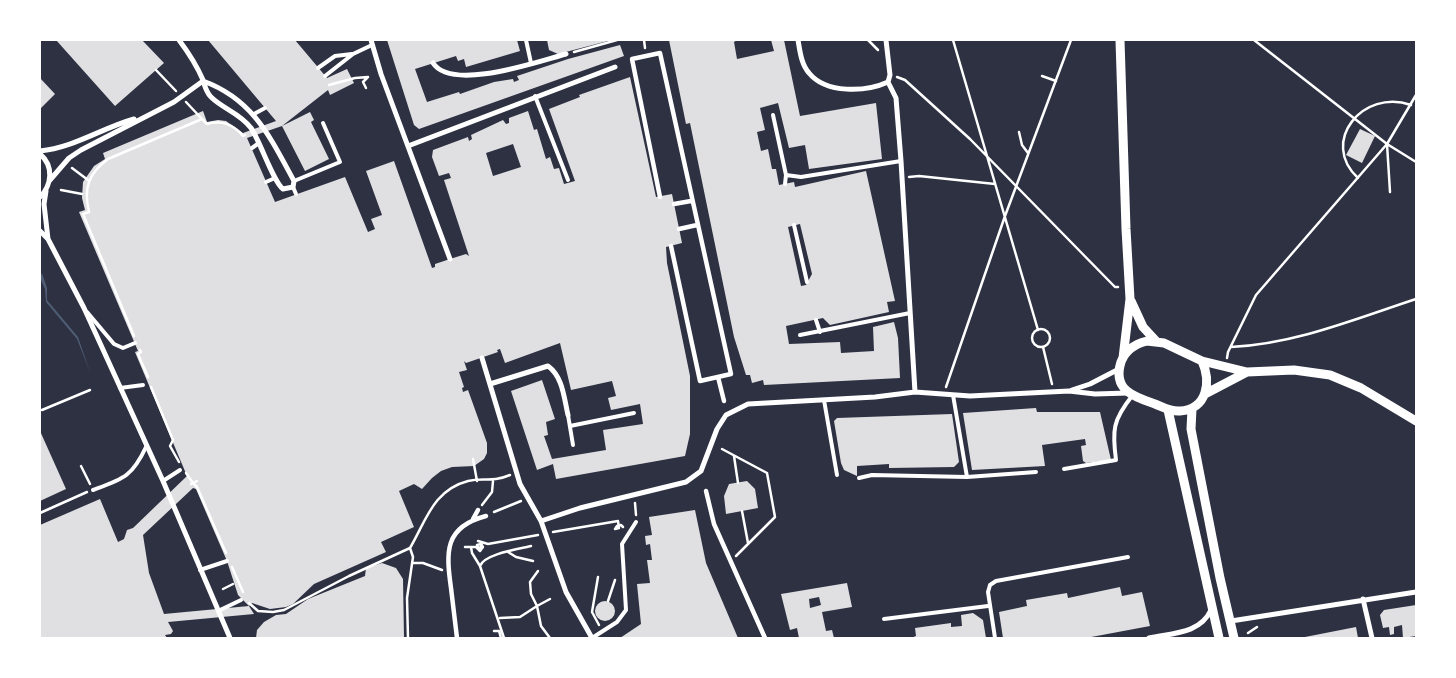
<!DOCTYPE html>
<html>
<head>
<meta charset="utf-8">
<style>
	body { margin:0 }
	#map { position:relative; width:1456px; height:678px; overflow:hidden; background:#2d3142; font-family:Overpass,sans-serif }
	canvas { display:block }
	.frame { position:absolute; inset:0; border:41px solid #fff; pointer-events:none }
</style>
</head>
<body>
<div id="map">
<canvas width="1456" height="678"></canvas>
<div class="frame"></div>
</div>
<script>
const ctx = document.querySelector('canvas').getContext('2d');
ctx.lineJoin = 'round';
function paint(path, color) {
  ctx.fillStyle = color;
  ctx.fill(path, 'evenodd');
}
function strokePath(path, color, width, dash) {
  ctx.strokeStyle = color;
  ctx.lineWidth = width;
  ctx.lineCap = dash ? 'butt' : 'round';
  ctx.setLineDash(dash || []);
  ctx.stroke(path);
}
paint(new Path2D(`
	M42,273L47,288V300L78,337L90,372L77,339L46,302L45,289L40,278Z`), '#4f5d75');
paint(new Path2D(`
	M56,40H142L164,63L115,106Z
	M208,40H295L327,78L347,69L354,83L330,95L328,90L282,126L247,138L275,202L345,177L368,232L375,229L371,219L382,215L366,171L394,161L432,268L435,267V264L450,259L466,254L469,256L444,180L451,178L449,173L439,176L432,157L433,150L468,137L469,141L472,139L471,135L503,120L506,124L509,123V118L528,111L534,130L537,129L546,159L550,157L554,169L559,168L564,184L575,181L549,109L580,97L579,95L630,77L656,197L672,194L682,243L666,247L667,263L690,376V434L685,456L556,479L553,464L537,470L511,391L542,380L555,419L546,422L548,435L544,436L552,459L606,450L603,430L643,424L640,404L611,410L608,398L616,396L612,381L571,390L560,343L505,363L500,349L497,350L498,352L466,363L464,361L467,370L459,372L464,387L462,388L463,392L468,390L487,443V453L484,459L474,466L452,467L441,471L432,478L422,489L414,484L399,491L414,527L381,542L386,552L314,584L293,604L286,607L270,609L252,603L249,606L254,614L168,622L173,631L171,634L165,635L167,638H40V525L100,499L118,542L124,539L127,530L133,528L187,476L135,352L138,351L79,212L85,210L82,198L83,182L94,166L105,159L103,153L203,111L207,122L218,120L226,121L243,133L276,121ZM513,144L521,167L493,176L486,153ZM193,488L196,489L227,561L238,595L249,606L164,614L149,573L143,535Z
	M387,40H517L520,51L466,67L464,59L458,61L456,56L415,69L427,102L459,92L460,94L494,82L513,79L514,82L519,80L517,76L568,59L620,45L624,56L419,129L414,125Z
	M547,40H607L608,41L558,54L549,50Z
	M669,40H737L734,42L737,59L774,51L771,40H784L800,116L876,103L882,159L809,169L805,145L789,148L778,103L760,108L765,130L757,132L761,151L768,149L772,169H776L779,185L794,182L795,187L866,171L895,301L887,302L889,312L830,325L823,318L786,326L789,344L840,342L841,353L874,351L873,327L894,322L898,338L900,378L764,385L763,380L752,383L750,375H746L734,337L690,123L686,124ZM800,224L812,274L806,285L801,286L788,227Z
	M40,78L55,94L40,109Z
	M310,112L314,120L311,122L329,159L305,171L282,126Z
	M1360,129L1375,136L1362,163L1346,155Z
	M1036,408L1037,412H1100L1111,460L1086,463L1083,461L1081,446L1086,445L1085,439L1042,445L1045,466L972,470L963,413Z
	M952,414L959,462L954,467L889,468V464L857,466V476L844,470L841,463L834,421L837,418Z
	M40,431L66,489L40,501Z
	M747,481L755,489L758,508L726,514L724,496L729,484Z
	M695,510L706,563L738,638H620L641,624L637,584L650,583L647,560H652L650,544L646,545L645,536L652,535L649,517Z
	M382,563L396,568L403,579L404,638H256L257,630L264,622L276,615L286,614L308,599L365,576L366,568Z
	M847,583L852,607L822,612L826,631L832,630L834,638H799L797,628L790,630L781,594ZM819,597L821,605L810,608L809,599Z
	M1120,587L1122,596L1142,592L1150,626L1086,638H1003L999,612L1027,606L1026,600L1067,593L1068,598Z
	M595 611a10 10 0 1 1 20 0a10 10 0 1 1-20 0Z
	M1416,605V636L1403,638L1402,625L1394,627V634L1390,635L1389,627L1383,628L1380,615L1384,610Z
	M973,613L983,620L986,638H911L916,636L915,628L951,623V627L962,626L961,615Z
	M1356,627L1358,638H1305V637Z`), '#e0e0e3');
strokePath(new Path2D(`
	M644,40L645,48
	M868,40L878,50
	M953,40L1038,330
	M1254,40L1387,144L1416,162
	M574,52L617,40
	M156,70L176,91
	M1042,76L1056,81
	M897,77L905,80L970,139L1115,287H1118
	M329,85L355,78L368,77
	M366,88L363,82L368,77
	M202,119L207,124C222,120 233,124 243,136L245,135
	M1019,132L1022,145L1028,153
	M1387,144L1390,192
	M72,168L88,180
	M909,177L919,176L995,184
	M1358,178C1319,142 1363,88 1411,105
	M61,190L82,194
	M1032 338a9 9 0 1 1 18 0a9 9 0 1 1-18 0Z
	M134,336L83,214L89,212C83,188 89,173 108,159L202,119L186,102
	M1043,347L1052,384
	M1231,347C1295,344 1355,319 1416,299
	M140,350L141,352L138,354L148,377
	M1227,358L1228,352L1256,295L1387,144L1416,95
	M151,387L173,440L170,446L179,462
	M946,387L1005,216L1071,40
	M42,410L90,390
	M722,449L767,473L775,517L736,556
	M734,456L738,483
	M473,459L477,481
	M81,466L90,484
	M186,473L193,483L197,481
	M191,484L193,483L197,487L226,553
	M635,503L636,515
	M482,505L492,492L493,481
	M742,511L748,543
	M494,512L521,501
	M40,513L87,492
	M553,532L618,521L619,528L615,529L617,526L621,525L623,527
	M478,541L488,544L538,535
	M481,544L477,545L478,547L480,548L482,545
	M465,547H476L480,551L483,547L481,544
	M471,547L472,553L480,566L504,638
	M508,552L516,557L533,561
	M412,563H423L442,570
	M480,566C484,554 519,549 531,546
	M232,567L243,592
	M538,571L530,582L531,594L537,606L550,599
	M598,577L592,612L599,625
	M223,589L233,584
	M608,601L615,580
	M249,603L258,611L273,612L284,610L349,576L410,548C426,521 433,490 468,481C484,477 491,483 510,475
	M537,606L541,626L550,638
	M500,618L520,617L537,606
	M494,631H499L501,638
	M1248,633L1257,627
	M408,638L407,598L413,557L410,548`), '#fff', 2.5);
strokePath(new Path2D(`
	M526,40L531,63
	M318,68L335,56L352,54
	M325,76L353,54L372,45
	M535,96L568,180
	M254,114L265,108
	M773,115L786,175L801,177L901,161
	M252,148L259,143
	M294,181L340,162L323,123
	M266,182L275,178
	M785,184L786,175
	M293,187L296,194
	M794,225L807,282
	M87,312L114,344L123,348L135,343
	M816,320L820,332
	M800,335L910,313
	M120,388L143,385
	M953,395L967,477
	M824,400L837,475
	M568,415L573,445
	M570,426L634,413
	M1064,469L1116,460C1112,430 1113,420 1132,396
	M859,478L872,475L967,477L1036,472
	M163,481L180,470
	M93,490C123,479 132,477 146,447
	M200,570L227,561
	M218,611L241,600
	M884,619L988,606
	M592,638L617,622L626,610L622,544L636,522
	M995,638L988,592L990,585L996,581L1128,557`), '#fff', 4);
strokePath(new Path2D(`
	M660,197L632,59L660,53L731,374L700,381L671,246
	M674,204L691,201
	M679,229L697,225
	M718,377L724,401
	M706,491L714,524L765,638
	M473,519L478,510
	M457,638C455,621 453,605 451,588C446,552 444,527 486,516`), '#fff', 4.5);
strokePath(new Path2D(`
	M179,40C188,52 197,66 203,80C205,87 206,92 211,97C223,109 240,113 251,128C261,143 273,181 283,189L293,187L294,181C270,137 253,99 203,81
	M371,40L381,74L450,259
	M798,40C800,51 801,64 809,73C826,94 866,92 888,82
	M886,40L890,75L888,82L896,98L901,161L915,392
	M433,63C452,92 539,61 566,54
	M408,146L615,67
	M40,151C73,148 102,128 134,119
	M40,154C54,166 52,185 40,197
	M50,180L69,158L81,150L174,102L203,81
	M46,191L44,204L48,239
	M40,231L48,239L84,308L163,481L230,638
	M482,358L520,484L541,521L566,592L592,638
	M490,384L548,366C563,377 564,398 568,415
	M1072,390L1090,384L1119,369
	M541,521L580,508L686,482L701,471L717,429L726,415L748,404L875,397L915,392L970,396L1069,391L1095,394L1128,393
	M1363,599L1372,638
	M1231,621L1416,592
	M1149,638C1172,633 1200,634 1211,610`), '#fff', 5);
strokePath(new Path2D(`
	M1120,40L1126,229L1130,299L1123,358
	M1131,301L1143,327L1156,341
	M1147,341L1164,343L1202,361C1211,381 1208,409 1180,411C1171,412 1163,407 1155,404C1134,397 1112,390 1121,362C1125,351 1135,344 1147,341Z
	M1202,361L1247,372L1294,370L1330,375L1361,388L1416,421
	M1205,394L1247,372
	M1192,409L1191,429L1220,578L1234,638
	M1168,410L1219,638`), '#fff', 9);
</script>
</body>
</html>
